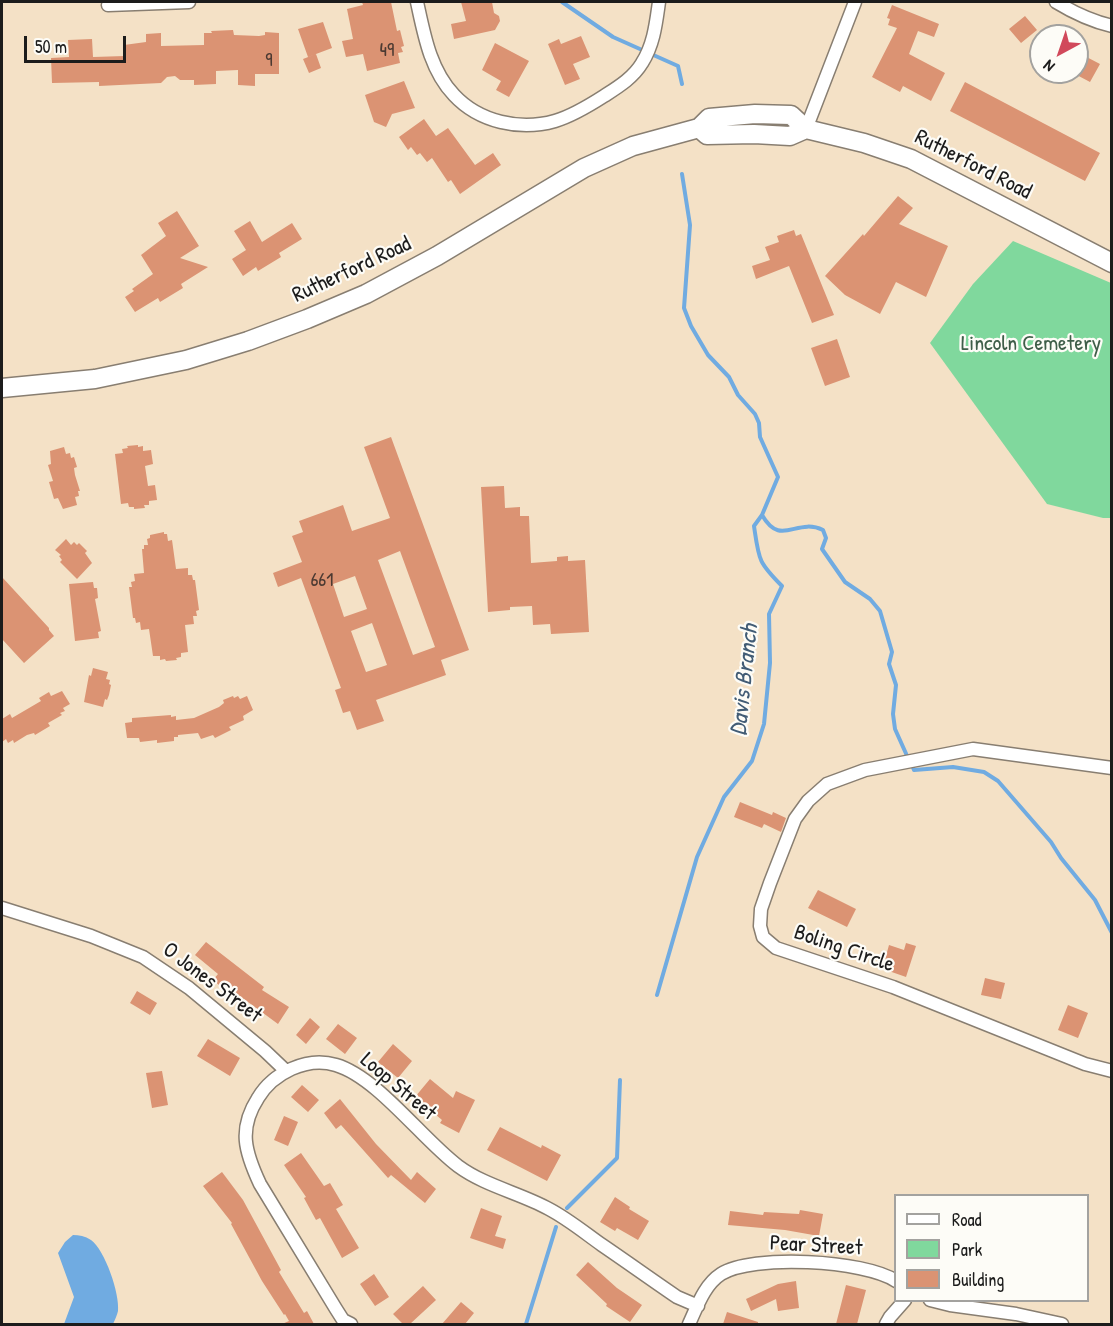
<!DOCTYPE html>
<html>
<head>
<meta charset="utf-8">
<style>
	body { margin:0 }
	#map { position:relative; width:1113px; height:1326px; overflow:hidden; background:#f4e1c6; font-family:"Patrick Hand",sans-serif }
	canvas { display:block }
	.frame { position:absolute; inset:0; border:3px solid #1c1c1c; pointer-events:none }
	.legend { position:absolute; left:894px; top:1194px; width:195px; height:108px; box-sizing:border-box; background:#fdfcf7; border:2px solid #a3a29f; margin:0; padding:8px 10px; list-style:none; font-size:18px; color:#1c1c1c }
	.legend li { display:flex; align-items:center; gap:12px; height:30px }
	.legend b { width:30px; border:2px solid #a3a29f }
	.north { position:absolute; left:1029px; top:24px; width:60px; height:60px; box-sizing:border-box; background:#fdfcf7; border:2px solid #a3a29f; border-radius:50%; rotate:220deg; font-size:16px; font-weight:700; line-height:24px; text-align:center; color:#1c1c1c }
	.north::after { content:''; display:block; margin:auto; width:21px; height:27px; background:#d1495b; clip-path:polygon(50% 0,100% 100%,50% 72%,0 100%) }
	.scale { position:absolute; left:24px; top:36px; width:102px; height:27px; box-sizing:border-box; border:3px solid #1c1c1c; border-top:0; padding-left:8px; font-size:18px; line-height:21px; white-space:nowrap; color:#1c1c1c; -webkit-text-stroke:4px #fdfcf7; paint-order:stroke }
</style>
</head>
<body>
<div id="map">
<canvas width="1113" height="1326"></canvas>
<div class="frame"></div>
<ul class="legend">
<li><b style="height:8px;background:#fff"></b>Road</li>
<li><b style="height:16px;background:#80d89d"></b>Park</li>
<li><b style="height:16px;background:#db9373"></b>Building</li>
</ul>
<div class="north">N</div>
<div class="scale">50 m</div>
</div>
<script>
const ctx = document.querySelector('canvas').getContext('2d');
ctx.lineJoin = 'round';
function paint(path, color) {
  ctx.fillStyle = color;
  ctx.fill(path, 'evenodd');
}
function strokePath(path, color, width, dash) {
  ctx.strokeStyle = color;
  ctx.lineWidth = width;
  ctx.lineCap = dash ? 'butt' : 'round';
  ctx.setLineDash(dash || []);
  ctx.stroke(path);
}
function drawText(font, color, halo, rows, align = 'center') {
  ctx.font = font + ' "Patrick Hand",sans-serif';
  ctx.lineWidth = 4.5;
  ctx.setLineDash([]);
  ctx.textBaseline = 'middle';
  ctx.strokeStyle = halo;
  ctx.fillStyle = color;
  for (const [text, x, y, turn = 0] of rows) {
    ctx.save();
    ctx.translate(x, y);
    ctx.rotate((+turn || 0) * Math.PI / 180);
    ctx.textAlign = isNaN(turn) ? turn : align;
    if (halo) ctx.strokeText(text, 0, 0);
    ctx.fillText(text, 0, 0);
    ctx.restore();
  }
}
paint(new Path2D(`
	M1013,241L1111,283V518H1103L1047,504L930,343L973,284Z`), '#80d89d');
paint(new Path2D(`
	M73,1235C79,1235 85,1236 91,1240C105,1250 120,1294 118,1311C117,1315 115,1320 113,1324H64L74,1297L58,1253L65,1242Z`), '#70abe1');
strokePath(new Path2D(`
	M562,2L613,37L678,66L682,84
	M762,515C781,548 796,517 823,530L826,538L822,549L845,582L870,599L880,611L892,652L889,664L896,685L893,714L895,729L908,758
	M912,765L914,770L953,767L984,772L998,781L1051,842L1061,858L1095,900L1112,933
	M657,995L697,857L724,797L752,761L764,724L770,663L769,614L782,586C758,562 759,560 754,526L762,515L778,477L760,437L759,423L755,414L738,395L729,377L708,355L691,326L684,308L690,225L682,174
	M567,1208L617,1158L620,1080
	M526,1324L556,1227`), '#70abe1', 4);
paint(new Path2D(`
	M362,2H391L397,31L400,30L404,46L401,47L403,52L398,53L400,63L367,71L363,54L346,57L342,41L353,39L347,9L363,5Z
	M461,2H492L494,13L499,16L500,21L495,30L454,39L451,24L466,21Z
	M892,5L939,24L934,37L918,31L909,54L945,73L931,101L903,86L900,92L872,77L897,28L888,25L890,19L887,18Z
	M1025,16L1037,30L1021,43L1009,29Z
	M323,22L332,48L308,57L298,29Z
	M233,30L234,35L259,36L265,35V32L279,33V74H255V86L238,85V70L216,71V84L194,85V80H180L175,76L167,77L161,83L140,84L99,86V82L52,83L51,58L69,57L68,40L92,39L93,57L125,56L124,45L146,42V34L161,33V46L204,45V33H212L211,31Z
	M581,36L590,57L573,64L580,79L565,85L548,44L559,39L561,44Z
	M495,43L529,61L509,97L496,90L501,81L482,70Z
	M1077,52L1100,64L1090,82L1073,73L1077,72Z
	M316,54L321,68L309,73L303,59Z
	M404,81L415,108L392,114L386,127L374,122L365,95Z
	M965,82L1100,153L1085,181L950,111Z
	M424,119L436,136L448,128L475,165L493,153L501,165L460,194L451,180L448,182L432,158L427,162L420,153L417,155L411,147L408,150L399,137Z
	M898,196L913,208L899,224L948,246L926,297L896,282L880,314L845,295L825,276L863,234L864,236Z
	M177,211L199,246L180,258L208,267L181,284L183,288L160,302L158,298L135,312L125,297L134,291L132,289L153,274L141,255L166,236L158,223Z
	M250,221L262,242L292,223L302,239L279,253L281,257L258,271L256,267L243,276L232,259L246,250L234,231Z
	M794,230L796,236L801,234L834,315L812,323L789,266L756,279L752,266L770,260L765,247L779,242L777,236Z
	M837,339L850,377L825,386L811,348Z
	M391,437L469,650L441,660L446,675L376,700L384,721L357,730L350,711L343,713L335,690L341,688L301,578L278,587L273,573L302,562L292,536L303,532L299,521L343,505L352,531L390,518L364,447ZM400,551L435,647L413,655L378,560ZM355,576L367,609L344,617L333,584ZM372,623L387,665L366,672L351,631Z
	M138,445V447L143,446V451L151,450L153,464L145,466L148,486L155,485L157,500L149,501V505H144L145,508L134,509V507H129L128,503L121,504L115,454L123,453L122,449L128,448L127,446Z
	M64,447L66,454L70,453L71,458L74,457L77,467L74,468L75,475L80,491H78L79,496L75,497L77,505L63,509L58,498L54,499L49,482L53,481L48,465L51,464L50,451Z
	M504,486L505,508L520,507V516H529L531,563L557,561V557L568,556V561L585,560L589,632L551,634L550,624L533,625L532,606L510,607V610L488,612L481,487Z
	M164,532V534H167L168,541L172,540L176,569L188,568V575H192L193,580H195L199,610L196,611L197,616H193L194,624L185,625L188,652L181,653V657L176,658L177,660L166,661L165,659L160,660V656H153L149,629L141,630L140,622L136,623L135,618H133L129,587H132L131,582L135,581L134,574L144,573L142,549H144V545H148L147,539L150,538V535Z
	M66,539L71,545L74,542L77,545L79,543L87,551L85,553L92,563L77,579L60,562L62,560L59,556L61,555L55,550Z
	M2,577L49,628V630L54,636L24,663L2,639Z
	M93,582L94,588H97L98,598L95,599L101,631L98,632L99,638L75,641L69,584Z
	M93,668L108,672L106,679L110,680L109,684L111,685L109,695L107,700L105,699L103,707L84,702L89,675L91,676Z
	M62,691L70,704L63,708L65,711L60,713L62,715L48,723L50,726L35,735L34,733L27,735L14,743L13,740L8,743L6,739L2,742V719L10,714L12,718L41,701L39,698L49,692L51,696Z
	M233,696L234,698L238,696L240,699L247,696L253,710L243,716L244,720L229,727L231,730L215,738L213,735L201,739L198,733L178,735V737H174V741L157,743V740L140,742L139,738H127L125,723L132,722V718L171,715V717L176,716V720L194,718L219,707L224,703L223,700Z
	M740,802L772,815L773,812L786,818L781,832L764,824L762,828L734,817Z
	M818,890L856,909L847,927L808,908Z
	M206,942L264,987L262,990L289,1007L278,1024L229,988L226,991L213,980L218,974L195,955Z
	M906,943L916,946L906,977L886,970L888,964L884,963L889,945L904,950Z
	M985,978L1005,983L1001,999L981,995Z
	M137,991L157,1003L150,1015L130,1003Z
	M1068,1005L1088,1013L1078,1038L1058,1030Z
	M310,1018L320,1027L306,1044L296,1035Z
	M338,1024L357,1038L345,1054L326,1039Z
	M208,1039L240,1058L230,1076L197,1056Z
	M393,1044L412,1061L398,1078L378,1062Z
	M162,1071L168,1105L152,1108L146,1073Z
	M430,1079L453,1098L456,1091L475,1100L459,1133L440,1123L442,1120L415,1097Z
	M302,1085L319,1100L308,1112L291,1097Z
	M340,1099L376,1144L411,1180L417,1172L436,1189L425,1203L391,1175L388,1178L341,1125L336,1129L324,1113Z
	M284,1116L298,1122L288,1146L274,1140Z
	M500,1127L541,1148L542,1145L561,1155L547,1181L487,1150Z
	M301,1153L324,1186L330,1183L343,1205L336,1209L359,1248L342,1258L320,1218L316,1220L304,1198L306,1197L284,1165Z
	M222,1172L243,1200L281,1270L279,1272L304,1313L307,1311L314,1324H282L289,1321L285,1314L284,1315L262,1281L231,1224L232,1223L203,1186Z
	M615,1197L630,1207L629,1209L649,1221L638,1240L617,1228L615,1231L600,1222Z
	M481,1208L502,1216L495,1236L506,1239L503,1249L470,1238Z
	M800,1210L823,1214L819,1236L785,1230L728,1225L730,1211L763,1215L764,1212L799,1214Z
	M588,1262L617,1288L642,1305L630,1322L606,1306L607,1304L576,1275Z
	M374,1274L389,1297L375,1306L360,1284Z
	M796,1281L799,1308L778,1311L776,1299L751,1311L746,1299L778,1284Z
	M846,1285L866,1290L857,1324H836Z
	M423,1286L436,1300L410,1324H403L393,1314Z
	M461,1302L474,1313L465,1324H442Z
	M727,1312L758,1322V1324H723Z`), '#db9373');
const street = new Path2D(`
	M417,2C424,34 430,70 454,95C479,122 520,131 555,121C572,116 590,105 604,96C618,87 633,78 642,63C654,44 656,23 659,2
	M1056,2C1074,13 1091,21 1112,26
	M108,5L189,2
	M806,129L855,2
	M1112,768L973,749L865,770L827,784L808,801L795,819L770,883L761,909L760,926L763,937L776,948L893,987L1085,1064L1112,1071
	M2,908L91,936L143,957L189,988L265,1051L286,1071
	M930,1300L950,1305L1016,1314L1062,1324
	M351,1324L343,1320L336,1309L260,1184C245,1152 238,1129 258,1098C273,1073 307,1056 336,1065C377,1077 423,1140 458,1166C485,1186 520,1193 549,1209C568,1219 585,1233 602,1245C627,1262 652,1280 677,1297L698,1306
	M689,1324C697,1307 704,1285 721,1274C752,1254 864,1260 896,1281
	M886,1324L890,1317L905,1300`);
const secondary = new Path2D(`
	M699,128L707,135L754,134L790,136L806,129
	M2,388L95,379L186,360L248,341L307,319L366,294L437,256L584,168L633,146L699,128L709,118L755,114L791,115L806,129L864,143L911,159L1112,263`);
strokePath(street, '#887e71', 15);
strokePath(secondary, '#887e71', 21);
strokePath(street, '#fff', 12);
strokePath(secondary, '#fff', 18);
drawText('20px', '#4c3a32', null, [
	["49",387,51],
	["9",269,61],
	["661",322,581]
]);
drawText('22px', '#1c1c1c', '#fdfcf7', [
	["Rutherford Road",973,165,27],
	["Rutherford Road",352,270,-25],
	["Boling Circle",844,949,19],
	["O Jones Street",212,983,37],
	["Loop Street",398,1087,40],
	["Pear Street",816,1246,3]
]);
drawText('22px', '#3f5e49', '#fdfcf7', [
	["Lincoln Cemetery",1031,344]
]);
drawText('italic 24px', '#425c75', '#fdfcf7', [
	["Davis Branch",745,680,-84]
]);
</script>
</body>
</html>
